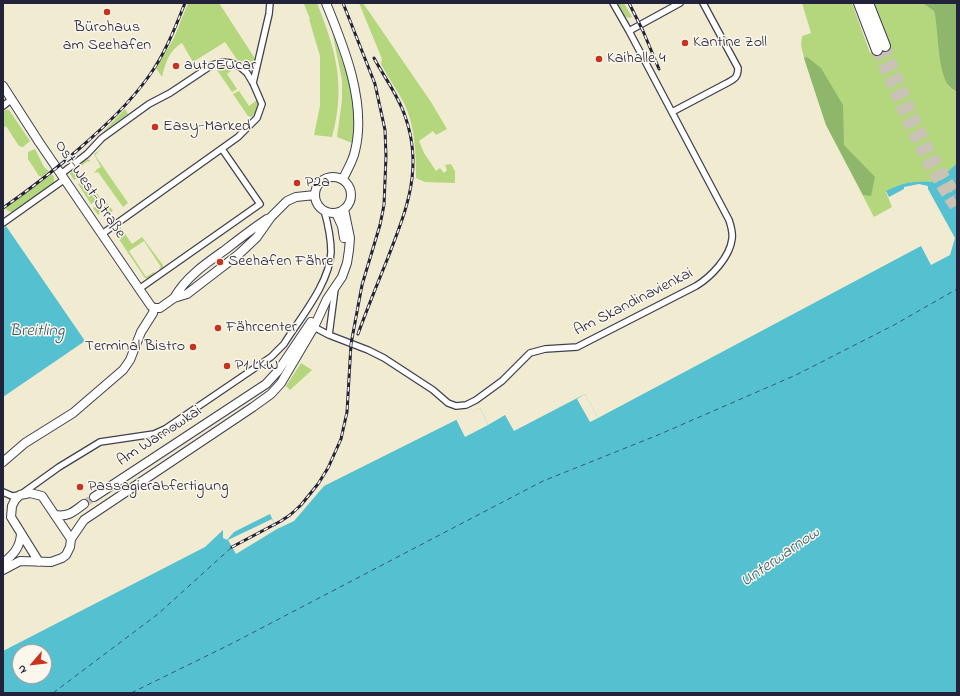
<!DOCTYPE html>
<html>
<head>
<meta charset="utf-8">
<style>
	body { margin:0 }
	#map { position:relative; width:960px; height:696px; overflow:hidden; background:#f1ebd2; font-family:"Indie Flower",sans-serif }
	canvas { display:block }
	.frame { position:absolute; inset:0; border:4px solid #22223b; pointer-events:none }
	.north { position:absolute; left:12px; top:644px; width:40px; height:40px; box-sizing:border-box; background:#fbf7ec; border:1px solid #a4a2a5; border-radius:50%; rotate:242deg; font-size:11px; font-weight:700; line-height:16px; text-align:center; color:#22223b }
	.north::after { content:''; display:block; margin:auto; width:14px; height:18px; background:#c8321e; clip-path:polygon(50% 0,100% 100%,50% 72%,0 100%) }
</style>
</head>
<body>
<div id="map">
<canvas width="960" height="696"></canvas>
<div class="frame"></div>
<div class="north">N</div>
</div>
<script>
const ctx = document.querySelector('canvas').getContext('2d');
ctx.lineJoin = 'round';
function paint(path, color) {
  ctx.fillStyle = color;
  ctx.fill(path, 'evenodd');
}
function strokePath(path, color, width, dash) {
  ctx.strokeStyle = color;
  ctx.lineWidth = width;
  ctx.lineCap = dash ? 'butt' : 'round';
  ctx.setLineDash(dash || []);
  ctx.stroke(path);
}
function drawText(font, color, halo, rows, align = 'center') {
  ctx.font = font + ' "Indie Flower",sans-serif';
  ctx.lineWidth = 3;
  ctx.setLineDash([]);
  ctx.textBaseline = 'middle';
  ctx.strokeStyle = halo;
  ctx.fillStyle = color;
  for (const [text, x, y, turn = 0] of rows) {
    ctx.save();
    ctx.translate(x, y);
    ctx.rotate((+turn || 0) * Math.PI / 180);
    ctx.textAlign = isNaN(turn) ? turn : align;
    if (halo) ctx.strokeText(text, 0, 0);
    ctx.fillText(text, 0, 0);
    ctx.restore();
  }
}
paint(new Path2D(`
	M188,3H219L254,57L256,62L255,65L247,67L240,64L225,42L193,62L182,43C169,50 165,64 162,77L156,68L174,38Z
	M290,3H317C336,51 346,85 332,137L314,135L320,106V56L309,19H310L304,4H291Z
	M359,3H363L431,102L447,129L436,135L433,131L419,141L424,153L436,171L440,168L444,173L447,170L445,165L451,164L455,171V183L425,182L416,178C416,154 415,127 405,105C398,91 388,78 381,64L382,59Z
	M618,3H624L632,17L628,18L625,16Z
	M802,3H852L870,53L890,44L880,19L875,14L872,3H922L934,11L949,87L957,92V163L937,182C915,181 907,181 886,192L892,207L874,217L826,125L804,58L801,45L802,36L811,33Z
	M332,31L343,63L345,64C350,84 360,123 352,143L337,137L342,100V80Z
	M228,67L235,68L227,74L237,89L232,92L217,70Z
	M239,91L249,106L257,100L260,106L252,117L248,116L233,94Z
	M125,109L128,114L103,132Z
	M5,110H9L30,141L23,147L19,146L6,126L3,128V111Z
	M103,148L95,155L128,203L123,207L98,172L94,173L97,169L101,167L94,154Z
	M35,149L44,167L49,171L42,177L39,176L28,159V152Z
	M87,159L90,160V162L88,161L77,169L80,177L74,180L70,174L73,169Z
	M52,174L54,177V182L51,185L12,212L8,211L5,208Z
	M86,178L100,198L91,204L78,184Z
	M105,200L113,211L108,214L105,210L98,215L93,208L101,202L105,210L102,201Z
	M119,225L132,244L142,237L163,265V270L159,269L161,267L144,241L129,251L146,277L154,272L155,275L150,279L145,278L114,232L115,229Z
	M301,363L312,370L290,390L286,386Z`), '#b4d67d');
paint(new Path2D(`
	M922,3H957V92C955,90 951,89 949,86C937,71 939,31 934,11Z
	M807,57L821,68L843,105L844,145L875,177L871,196L863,195L826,125L804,58Z`), '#8fb76c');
paint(new Path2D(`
	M957,163V693H3V651L205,547L223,530V538L227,540L234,532L270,514L277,529L294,521L324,486L480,408L488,425L505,415L514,431L585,394L598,418L921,246L931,265L950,255L955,238L928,189V186L919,184L904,187V189L889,197L886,191C907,181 915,181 937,182ZM20,652H44V676H20Z
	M6,226L85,341L3,397V229Z`), '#55c1d0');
paint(new Path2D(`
	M585,394L598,418L590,422L577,399Z
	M480,408L488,425L465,437L456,419Z
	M272,519L277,529L236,554L228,540Z`), '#f1ebd2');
strokePath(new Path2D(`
	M53,693L158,614L232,547
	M131,693L231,644L543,481L658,435L796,375L894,325L957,289`), '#345a6f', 1, [5, 4]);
strokePath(new Path2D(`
	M84,504L94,497`), '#c8c3b4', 8, [8, 4]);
strokePath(new Path2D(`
	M885,46C905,97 925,150 957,195
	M877,50C900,105 922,161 957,210`), '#c8c3b4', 10, [10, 5]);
const street = new Path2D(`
	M613,3L629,31L680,3
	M253,83L269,14L270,3
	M3,106L12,99
	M672,112L727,83C734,79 738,78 738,68L703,3
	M61,174L87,154L102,138L149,104L170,93L212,65L222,62L231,63L240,67L247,73L253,83L262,104L257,118L238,137L102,234
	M3,223L65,179
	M139,289L260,204L222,149
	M312,326L329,335L368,350L384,358L433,390L448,403L456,406L466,405L476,400L502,381L530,353L545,349L577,347L696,286C711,277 730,257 732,239C733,233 731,226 729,220L629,31
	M329,335L335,289
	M3,492L12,496L20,495L59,467L100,442L154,434L165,429L271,357L284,344C300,318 330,283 331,252C331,238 328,224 324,210`);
const secondary = new Path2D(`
	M326,3C344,47 367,103 355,151C353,161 347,170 343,179
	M3,86L39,142L142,293L151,306L154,308
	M315 195a18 18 0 1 1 36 0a18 18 0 1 1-36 0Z
	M336,213L342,226L344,238
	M174,298C186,277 205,264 225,250C239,239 252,229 267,219
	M154,308H160L174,298L187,294L239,254L257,237L271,217L287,201L296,197L315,195
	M3,462L25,443L73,413L123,370L130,360L141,332L153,313L154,308
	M94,497L266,384L278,371L311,322
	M55,515C69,517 73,512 84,504
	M39,562L11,517L12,506L15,500L20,495L30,493L42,496L71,539
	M3,563C13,555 20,548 21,534
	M3,570L20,561L51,562L62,558L66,555L70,547L71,539L84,520L253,407L271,394L281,383L314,327L327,299L342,277L347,263L349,250L350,238L344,209`);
const highway = new Path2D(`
	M859,3L877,50
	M868,3L885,46`);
strokePath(street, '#414052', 8);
strokePath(secondary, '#414052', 10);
strokePath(highway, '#414052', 12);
strokePath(street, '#fff', 5.5);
strokePath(secondary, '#fff', 8);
strokePath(highway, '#fff', 10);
const rail = new Path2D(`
	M629,3L643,31L659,69
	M3,208C30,189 55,170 80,148C105,126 129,104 149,76C165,54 175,28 185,3
	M358,334C367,309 377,285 387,260C406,211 424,169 405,116C398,95 384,77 374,58
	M232,547L281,521L290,515L301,505L318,484L328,468L341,439L347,412L351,344L362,285L380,225L384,205L386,156L385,130L375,84L343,3`);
strokePath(rail, '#22223b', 3);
strokePath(rail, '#fbf7ec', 1.5, [4.5]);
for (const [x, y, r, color] of [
	[107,12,4,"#c8321e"],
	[685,43,4,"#c8321e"],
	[599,59,4,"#c8321e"],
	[176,66,4,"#c8321e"],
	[155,127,4,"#c8321e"],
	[297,183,4,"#c8321e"],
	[220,262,4,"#c8321e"],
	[218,328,4,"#c8321e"],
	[193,347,4,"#c8321e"],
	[227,366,4,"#c8321e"],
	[80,487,4,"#c8321e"]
]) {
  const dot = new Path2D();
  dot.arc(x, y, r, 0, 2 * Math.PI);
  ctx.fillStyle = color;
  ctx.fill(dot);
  strokePath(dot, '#fbf7ec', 1.5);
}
drawText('16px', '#22223b', '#fbf7ec', [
	["Bürohaus",107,28,"center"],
	["am Seehafen",107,46,"center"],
	["Kantine Zoll",693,43],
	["Kaihalle 4",607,59],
	["autoEUcar",184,66],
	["Easy-Marked",163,127],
	["P2a",305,183],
	["Seehafen Fähre",228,262],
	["Fährcenter",226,328],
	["Terminal Bistro",185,347,"right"],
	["P1 LKW",235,366],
	["Passagierabfertigung",88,487]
], 'left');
drawText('16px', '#22223b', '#fbf7ec', [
	["Ost-West-Straße",89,190,56],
	["Am Skandinavienkai",634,303,-27],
	["Am Warnowkai",160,437,-33]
]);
drawText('italic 17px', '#345a6f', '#fbf7ec', [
	["Breitling",37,332],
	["Unterwarnow",781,558,-35]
]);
</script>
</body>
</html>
